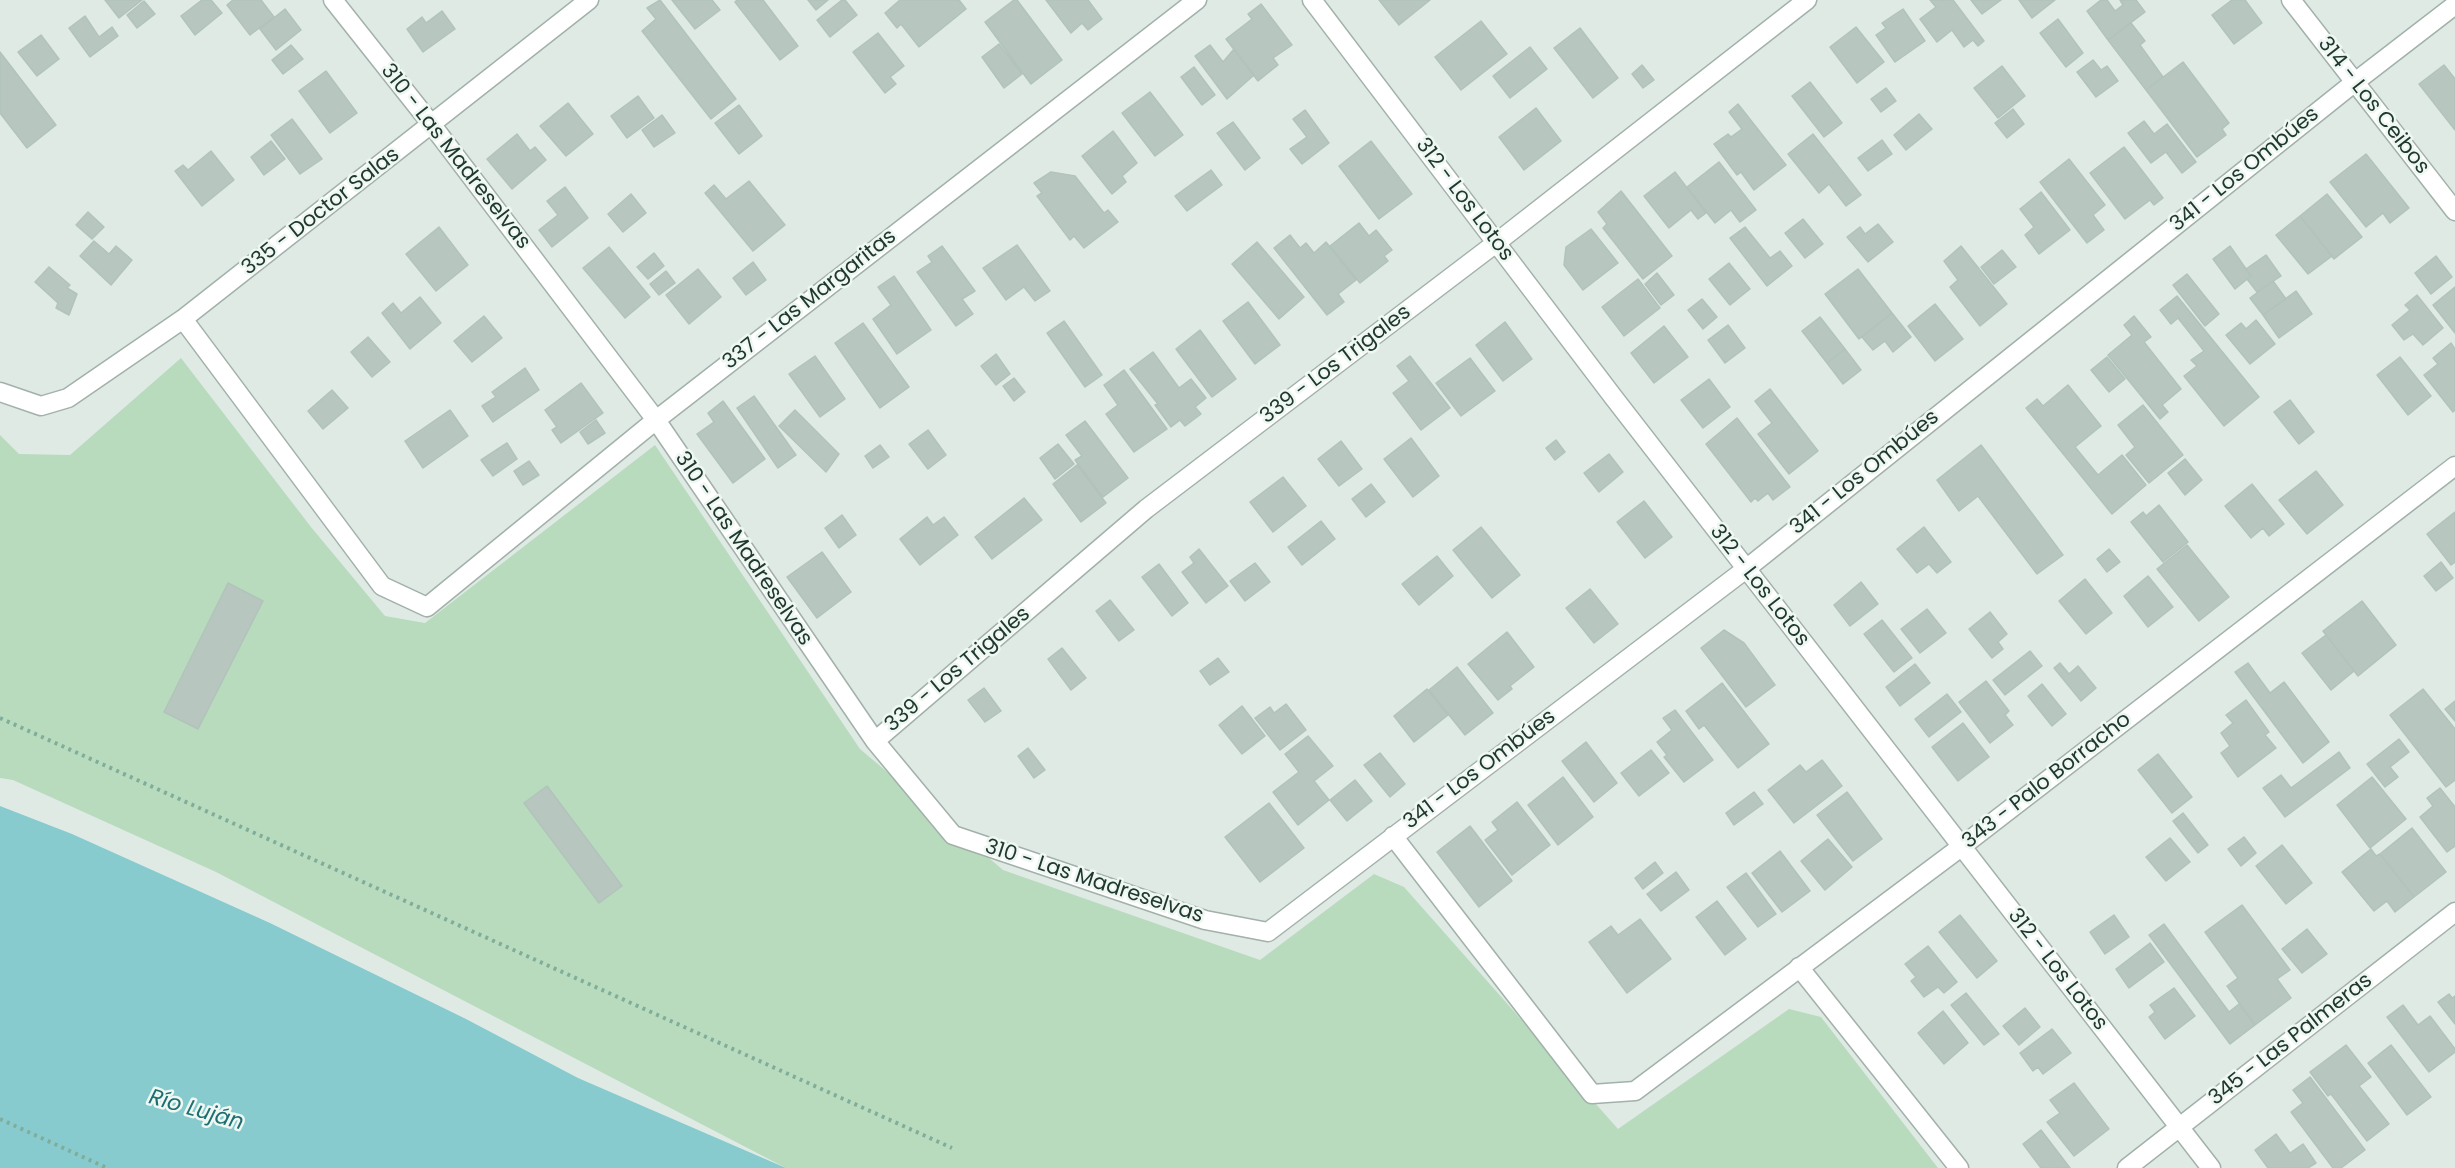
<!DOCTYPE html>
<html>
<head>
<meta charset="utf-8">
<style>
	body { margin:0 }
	canvas { display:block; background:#dfeae4 }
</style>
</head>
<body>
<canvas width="2455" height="1168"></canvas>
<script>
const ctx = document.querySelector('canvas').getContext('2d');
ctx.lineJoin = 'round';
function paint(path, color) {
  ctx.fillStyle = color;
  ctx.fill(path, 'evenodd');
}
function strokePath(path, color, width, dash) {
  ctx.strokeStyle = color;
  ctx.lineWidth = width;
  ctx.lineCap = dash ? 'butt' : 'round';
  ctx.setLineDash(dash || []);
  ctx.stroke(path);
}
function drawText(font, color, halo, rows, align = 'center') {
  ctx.font = font + ' Poppins,sans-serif';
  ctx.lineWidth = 5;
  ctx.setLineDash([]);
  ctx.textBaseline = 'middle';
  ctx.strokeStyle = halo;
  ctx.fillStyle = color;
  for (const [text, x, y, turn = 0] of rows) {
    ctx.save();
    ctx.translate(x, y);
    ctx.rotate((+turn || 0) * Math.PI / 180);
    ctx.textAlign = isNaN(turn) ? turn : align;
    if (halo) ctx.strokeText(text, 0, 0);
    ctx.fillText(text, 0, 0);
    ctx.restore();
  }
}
paint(new Path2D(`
	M181,358L311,527L385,616L425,623L655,445L860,749L1003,870L1260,960L1374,874L1404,887L1618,1129L1789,1009L1821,1017L1938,1168H786L216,872L13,780L0,778V435L19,454L70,455Z`), '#b8dbbe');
paint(new Path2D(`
	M0,806L72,834L270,923L466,1019L578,1078L786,1168H0Z`), '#87cbcf');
const building = new Path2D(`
	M105,0H142L119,18Z
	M202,0H211L222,13L195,35L181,16Z
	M233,0H261L274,17L250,35L227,5Z
	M660,0L736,99L711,119L642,31L656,19L647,8Z
	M672,0H712L720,10L695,29Z
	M737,0H763L798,46L780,60L735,2Z
	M808,0H828L816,10Z
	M842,0H845L857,15L830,37L817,20Z
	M900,0H959L966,9L919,47L901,24L897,28L885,13Z
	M1014,0H1017L1062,60L1031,84L985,22Z
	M1046,0H1088L1102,19L1088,30L1082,23L1071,33Z
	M1379,0H1430L1399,25Z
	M1930,0H1953L1984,41L1978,46L1973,40L1964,47L1952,30L1937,42L1920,19L1936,7Z
	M1971,0H2001L1982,14Z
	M2019,0H2055L2032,18Z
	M2101,0H2107L2115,11L2123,5L2120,0H2136L2145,12L2108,40L2087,11Z
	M2232,0H2245L2262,23L2234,44L2212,15Z
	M144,1L155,14L137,28L127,15Z
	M1261,4L1292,45L1273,58L1278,65L1258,81L1226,39L1252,19L1248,14Z
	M285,9L301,30L276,50L260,29Z
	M1903,9L1925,41L1895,62L1876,35L1886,28L1882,23Z
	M442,11L455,29L423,52L407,29L422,17L426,23Z
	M85,16L99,37L112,27L118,36L90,57L69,28Z
	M2058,19L2083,53L2066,67L2040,33Z
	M1481,21L1507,54L1461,90L1435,57Z
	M2131,23L2145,41L2140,45L2163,77L2146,90L2108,40Z
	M1856,27L1884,62L1857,83L1830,47Z
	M1580,28L1618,78L1593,98L1554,48Z
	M878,33L904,66L890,77L896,84L885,93L853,52Z
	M41,35L59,59L37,76L18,52Z
	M999,44L1022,74L1004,88L982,57Z
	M291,45L303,59L283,74L272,60Z
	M1210,45L1223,62L1234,49L1254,75L1227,99L1195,56Z
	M1530,47L1547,69L1510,98L1493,76Z
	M0,52L56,125L27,148L0,113Z
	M2093,60L2101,70L2107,66L2118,81L2096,97L2077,72Z
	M2183,62L2229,123L2222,129L2226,135L2197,157L2146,90Z
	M1642,65L1654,80L1643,88L1632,74Z
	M2444,65L2455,79V130L2419,84Z
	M2002,66L2025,96L1998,118L1974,88Z
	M1194,67L1215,95L1202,105L1181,77Z
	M326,71L357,113L330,133L299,91Z
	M1810,82L1842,123L1824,137L1792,96Z
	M1886,88L1896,101L1881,112L1871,99Z
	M1150,92L1183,135L1155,156L1122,113Z
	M638,96L654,118L627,138L611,116Z
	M568,103L593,134L566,156L540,126Z
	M1738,104L1786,165L1754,190L1741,172L1737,175L1714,144L1728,134L1731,137L1742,129L1729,112Z
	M739,105L762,136L739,154L715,123Z
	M1536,108L1561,141L1524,170L1499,137Z
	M2013,109L2024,124L2007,138L1995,123Z
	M1305,110L1329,143L1302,164L1290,149L1307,137L1293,119Z
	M1919,114L1932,129L1906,150L1894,135Z
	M662,115L675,133L654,147L642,130Z
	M292,119L322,159L300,174L271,135Z
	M2144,121L2154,134L2167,124L2196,162L2182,173L2166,152L2151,163L2128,133Z
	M1233,122L1260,158L1245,170L1217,133Z
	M1113,131L1137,163L1122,176L1126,182L1112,194L1082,156Z
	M517,134L530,151L535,147L546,160L512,189L487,159Z
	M1813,134L1861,195L1846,206L1829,184L1819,193L1788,154Z
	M1882,140L1892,154L1868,171L1858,158Z
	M271,141L285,159L264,175L251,157Z
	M1371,141L1412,194L1379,219L1339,166Z
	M2124,147L2163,198L2154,205L2150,200L2125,219L2090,173Z
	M211,151L234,180L202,206L175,171L183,165L188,170Z
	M2366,154L2409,208L2390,223L2383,213L2366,227L2330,182Z
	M2069,159L2105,205L2093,215L2104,230L2087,243L2040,182Z
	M1719,162L1756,210L1740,222L1731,210L1715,223L1687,187Z
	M1211,170L1222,185L1187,211L1175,196Z
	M1051,172L1075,176L1104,213L1108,210L1118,222L1084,248L1074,236L1070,240L1037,196L1042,193L1034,183Z
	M1675,172L1706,213L1698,219L1691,210L1669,228L1644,196Z
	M749,181L785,225L753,251L705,193L714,185L726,199Z
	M565,187L588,218L552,247L539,230L558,215L547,201Z
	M1621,191L1672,256L1643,279L1603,228L1607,224L1598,212Z
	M2041,192L2070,230L2039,254L2025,235L2034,227L2020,209Z
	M631,194L646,213L623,232L608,214Z
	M2327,194L2362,237L2334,259L2300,216Z
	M88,212L104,227L92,239L76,225Z
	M2300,216L2332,256L2308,274L2276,235Z
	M1803,219L1823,244L1805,258L1785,233Z
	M1359,223L1369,236L1376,230L1392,250L1384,256L1388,261L1360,283L1330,246Z
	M1878,224L1893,242L1868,262L1847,237L1860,227L1865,234Z
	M439,227L468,265L436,291L406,254Z
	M1745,227L1770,258L1780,251L1792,266L1767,286L1730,238Z
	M1591,229L1618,263L1583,290L1564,265L1566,247Z
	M1290,235L1300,248L1306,243L1314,253L1326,242L1356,280L1338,294L1344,302L1327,315L1274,248Z
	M94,241L109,254L116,246L132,260L111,285L80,256Z
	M1257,242L1304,297L1279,319L1232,264Z
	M1017,245L1050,291L1035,301L1024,287L1006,300L983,268Z
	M942,246L975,291L962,299L973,314L956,326L917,272L932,262L928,256Z
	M1961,246L2007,304L1980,326L1950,287L1958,280L1944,261Z
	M2230,246L2251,276L2235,289L2213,259Z
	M609,247L650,297L625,318L583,268Z
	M2002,250L2016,267L1994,284L1981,267Z
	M654,253L664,266L648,279L637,267Z
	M2266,255L2281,276L2257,292L2247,279L2251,276L2246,269Z
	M2436,256L2452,277L2431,294L2415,273Z
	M753,262L766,280L746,295L733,278Z
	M1729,263L1750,289L1730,305L1709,279Z
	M49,267L70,285L67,288L77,294L69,315L56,308L58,303L35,282Z
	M698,269L721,297L689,324L666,295Z
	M1858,269L1892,313L1859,339L1825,294Z
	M666,271L675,283L659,295L650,284Z
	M1657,273L1674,295L1661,305L1645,284Z
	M2187,274L2219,314L2205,326L2173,285Z
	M894,276L931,330L897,354L873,319L891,305L878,287Z
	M1638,279L1660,308L1624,336L1602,307Z
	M2273,281L2286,299L2263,315L2250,298Z
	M2455,287V333L2433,305Z
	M2296,291L2312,314L2279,338L2263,315Z
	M2417,295L2443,328L2423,345L2413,334L2404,340L2392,325L2410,310L2405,305Z
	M2177,296L2259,397L2224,426L2184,376L2197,366L2191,360L2204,351L2178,318L2171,324L2160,310Z
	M420,297L441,323L410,349L382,313L393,303L401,313Z
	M1702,299L1717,317L1703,329L1688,310Z
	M1248,302L1280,345L1255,364L1223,321Z
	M1935,304L1963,339L1935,361L1908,326Z
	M1892,313L1911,337L1893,352L1885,341L1873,350L1862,337Z
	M484,316L502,338L472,362L454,341Z
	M2134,316L2151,337L2144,342L2181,389L2162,405L2168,412L2160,419L2108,355L2132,335L2124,325Z
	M1820,317L1845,349L1827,363L1802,331Z
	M2256,320L2275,344L2250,364L2226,335L2241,323L2246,329Z
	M1064,321L1102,375L1085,387L1047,333Z
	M1505,322L1532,359L1503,381L1476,345Z
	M863,323L909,387L880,408L835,343Z
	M1728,325L1745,348L1725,363L1708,340Z
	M1664,326L1688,357L1654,383L1631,353Z
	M1200,330L1236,379L1212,397L1176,349Z
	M368,337L390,362L372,377L351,352Z
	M2451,343L2455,349V410L2453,412L2424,375L2438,364L2433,358Z
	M1845,349L1861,370L1843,384L1827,363Z
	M1153,352L1179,388L1191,379L1206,398L1195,407L1201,414L1185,426L1180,420L1171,427L1155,405L1158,404L1130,369Z
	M996,354L1010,374L996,385L981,366Z
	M815,356L845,399L820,417L789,374Z
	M1410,356L1450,408L1421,430L1393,393L1409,381L1397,366Z
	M2107,357L2125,379L2109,392L2091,370Z
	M2400,357L2431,396L2408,415L2377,375Z
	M1470,358L1495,391L1461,416L1436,383Z
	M525,368L539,390L493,422L482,406L496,397L492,392Z
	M1124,370L1167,429L1134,452L1106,414L1118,405L1104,385Z
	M1014,378L1025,392L1014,401L1003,386Z
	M1709,379L1730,407L1703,428L1681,400Z
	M581,383L603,413L561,443L552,430L557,427L545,410Z
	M2068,385L2101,426L2075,447L2098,475L2122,455L2146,485L2112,514L2026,408L2037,399L2043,406Z
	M1770,389L1818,451L1789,474L1758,434L1772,423L1755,401Z
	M332,390L348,408L323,429L308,411Z
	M754,396L796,455L778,468L737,408Z
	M2290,400L2314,432L2299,444L2274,412Z
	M723,401L765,459L733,483L697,434L714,422L708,413Z
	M2143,405L2183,455L2149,483L2126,455L2135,447L2118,425Z
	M450,410L468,436L423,468L405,441Z
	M795,410L839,454L826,472L779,426Z
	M1737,418L1790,487L1773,500L1768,493L1758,501L1755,498L1751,502L1706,444Z
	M596,420L605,433L588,444L580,432Z
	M1085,421L1128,478L1103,497L1075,460L1082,456L1066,435Z
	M928,430L946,455L928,469L909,444Z
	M1411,438L1439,476L1413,497L1384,459Z
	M1556,440L1565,452L1555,460L1546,448Z
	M1341,441L1362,469L1339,486L1318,459Z
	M507,443L517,459L493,476L481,460Z
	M1058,444L1074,464L1055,479L1040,458Z
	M880,445L889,457L873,468L865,456Z
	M1981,445L2063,555L2037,574L1978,496L1959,511L1937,480Z
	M1609,454L1623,472L1599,492L1584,473Z
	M2185,459L2202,480L2185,495L2168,473Z
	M529,461L539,475L523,485L514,471Z
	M1077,465L1106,503L1081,522L1053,484Z
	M2316,471L2343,505L2307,534L2279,500Z
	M1283,477L1306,506L1273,532L1250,502Z
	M1371,484L1385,502L1366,517L1352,499Z
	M2252,484L2284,524L2269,536L2263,528L2251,538L2225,506Z
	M1024,498L1042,520L992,559L975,537Z
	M1644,501L1672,537L1645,558L1617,522Z
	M2159,505L2188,542L2163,562L2131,522L2143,512L2146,516Z
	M2455,512V562L2451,565L2427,534Z
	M842,515L856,535L839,548L825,528Z
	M927,517L933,525L944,517L958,535L920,565L900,539Z
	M1321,521L1335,539L1302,565L1288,547Z
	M1481,527L1520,575L1492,598L1453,550Z
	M1924,527L1951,562L1937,573L1929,564L1917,573L1897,549Z
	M2187,545L2229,597L2199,621L2157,569Z
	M1199,549L1228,586L1206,603L1182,572L1194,563L1190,557Z
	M2109,549L2120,562L2107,572L2097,559Z
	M822,552L851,592L817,618L787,577Z
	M1437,556L1453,576L1419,605L1402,584Z
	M2441,562L2453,578L2436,591L2424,576Z
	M1255,563L1270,582L1245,601L1230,581Z
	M1159,564L1188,603L1172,616L1142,577Z
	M2148,576L2173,607L2148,627L2124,596Z
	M2085,579L2112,613L2086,634L2059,601Z
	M1861,582L1878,604L1850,626L1834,605Z
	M228,583L263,601L198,729L164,712Z
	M1590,589L1618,624L1594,643L1566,608Z
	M1110,600L1134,630L1119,641L1096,611Z
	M2362,601L2396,645L2358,676L2323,631Z
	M1927,609L1946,633L1920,653L1901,629Z
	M1990,612L2007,634L1998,642L2003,649L1992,658L1969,629Z
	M1882,620L1912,658L1894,672L1864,634Z
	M1724,630L1744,643L1775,685L1746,707L1701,648Z
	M1507,632L1534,667L1510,686L1512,689L1498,700L1468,664Z
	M2326,635L2354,671L2331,690L2302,653Z
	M1062,648L1086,678L1071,690L1048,659Z
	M2030,651L2042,666L2005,695L1993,680Z
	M1218,658L1229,672L1210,685L1200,671Z
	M2060,663L2069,674L2078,666L2096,688L2081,701L2054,668Z
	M2248,663L2270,693L2284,682L2329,742L2303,763L2235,672Z
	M1915,664L1930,683L1900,706L1886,687Z
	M1457,667L1493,713L1465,735L1429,690Z
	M1986,681L2009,711L2005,715L2013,725L1990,743L1959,702Z
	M1722,683L1769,744L1738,768L1704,725L1699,729L1686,711Z
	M2042,684L2066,714L2052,726L2028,696Z
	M984,688L1001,711L985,722L968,700Z
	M1427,689L1448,715L1414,742L1394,716Z
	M2423,689L2455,729V780L2446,787L2390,715Z
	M1947,694L1961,712L1929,737L1915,719Z
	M2246,700L2269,732L2265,735L2276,748L2238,777L2221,753L2230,746L2221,733L2233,723L2226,715Z
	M2455,701V721L2445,709Z
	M1286,704L1306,730L1280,750L1255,718L1270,707L1274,713Z
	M1242,706L1265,736L1242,754L1219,725Z
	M1675,710L1713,760L1684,782L1664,757L1667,755L1657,742L1672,730L1663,718Z
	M1963,723L1989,757L1958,781L1932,747Z
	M1308,736L1333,766L1314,781L1329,800L1298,825L1273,792L1299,772L1285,754Z
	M2399,739L2409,752L2390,767L2398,777L2385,787L2367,764Z
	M1586,742L1617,783L1594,802L1562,761Z
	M1028,748L1045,770L1034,778L1018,756Z
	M1651,750L1669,773L1639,796L1621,773Z
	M2339,752L2350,768L2285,817L2263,788L2281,775L2291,788Z
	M1380,753L1405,784L1390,797L1364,765Z
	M2158,754L2192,797L2172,813L2138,770Z
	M1822,760L1842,786L1794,823L1768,790L1800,765L1806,772Z
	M1563,777L1593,817L1558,845L1528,805Z
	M2372,777L2406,819L2370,848L2337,805Z
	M1355,780L1372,801L1347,821L1330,800Z
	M547,786L622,886L599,903L524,803Z
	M2440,788L2455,807V846L2447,852L2420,817L2433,806L2427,798Z
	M1754,792L1763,804L1734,825L1726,813Z
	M1847,792L1882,839L1853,861L1817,815Z
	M1517,802L1550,845L1512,875L1485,840L1498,830L1492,822Z
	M1269,803L1304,848L1260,882L1225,837Z
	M2183,813L2208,845L2198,853L2173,821Z
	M1470,826L1512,881L1479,907L1437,852Z
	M2412,828L2446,872L2414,897L2380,854Z
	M2244,837L2256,853L2241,866L2228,849Z
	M2170,838L2190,862L2166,881L2146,857Z
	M1828,839L1852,867L1825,890L1801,861Z
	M2282,845L2312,883L2286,904L2256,866Z
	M2371,849L2376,856L2380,854L2414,897L2395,912L2387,901L2374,911L2342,872Z
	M1780,851L1810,891L1782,912L1752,873Z
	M1655,862L1663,873L1643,889L1635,878Z
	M1676,872L1689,890L1661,911L1647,894Z
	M1746,873L1776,914L1758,927L1727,887Z
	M1717,901L1746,939L1725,955L1696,917Z
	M2242,905L2290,970L2277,979L2291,998L2255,1025L2227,986L2238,978L2205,932Z
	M1960,915L1997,961L1977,978L1939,932Z
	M2114,915L2129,937L2105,954L2090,932Z
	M1640,919L1671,959L1627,993L1589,942L1611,926L1618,935Z
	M2164,924L2229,1012L2239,1004L2255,1025L2230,1044L2149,935Z
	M2307,929L2327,954L2302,973L2282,949Z
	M2150,943L2164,962L2129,988L2116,969Z
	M1928,946L1957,982L1944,993L1938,987L1924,997L1911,981L1916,977L1905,964Z
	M2174,988L2195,1016L2165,1039L2149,1017L2155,1012L2150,1005Z
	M1966,993L1999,1034L1984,1045L1951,1005Z
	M2449,994L2452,998L2455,996V1024L2438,1002Z
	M2403,1005L2418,1025L2430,1016L2455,1049V1052L2429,1072L2387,1017Z
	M2025,1008L2040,1027L2019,1045L2003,1026Z
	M1943,1011L1968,1043L1944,1064L1918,1033Z
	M2052,1029L2071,1053L2043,1074L2038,1067L2033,1071L2020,1053Z
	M2346,1045L2371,1077L2359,1086L2389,1124L2367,1141L2331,1094L2328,1096L2310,1072Z
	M2391,1045L2431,1097L2407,1115L2368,1063Z
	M2310,1077L2365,1150L2341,1168H2333L2291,1112L2303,1103L2293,1090Z
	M2074,1083L2109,1129L2074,1156L2047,1122L2060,1113L2050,1100Z
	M2041,1130L2070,1168H2041L2023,1144Z
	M2276,1134L2290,1153L2303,1144L2316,1163L2308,1168H2268L2255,1150Z`);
paint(building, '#b7c7bf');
strokePath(building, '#b1c3ba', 1.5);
const street = new Path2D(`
	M333,0L432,125L656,420L875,741L953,835L1205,920L1268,932L1746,569L2355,82L2455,5
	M1312,0L1614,398L2211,1168
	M2291,0L2455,211
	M183,319L382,586L427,607L656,420L1197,0
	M0,392L41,406L68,398L183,319L589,0
	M875,741L1146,509L1496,243L1807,0
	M1393,836L1592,1094L1635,1091L1961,847L2455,466
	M1799,967L1959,1168
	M2127,1168L2455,912`);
strokePath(street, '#a2b1aa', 21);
strokePath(new Path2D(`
	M0,718L952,1148
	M0,1119L107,1168`), '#80ad9a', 4, [3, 4.5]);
strokePath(street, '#fff', 18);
drawText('21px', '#203930', '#eff7f2', [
	["314 - Los Ceibos",2373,106,52],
	["310 - Las Madreselvas",455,157,52],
	["341 - Los Ombúes",2245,170,-39],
	["312 - Los Lotos",1464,200,53],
	["335 - Doctor Salas",321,212,-38],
	["337 - Las Margaritas",810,300,-38],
	["339 - Los Trigales",1336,365,-37],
	["341 - Los Ombúes",1865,473,-39],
	["310 - Las Madreselvas",743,549,56],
	["312 - Los Lotos",1759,586,52],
	["339 - Los Trigales",958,670,-40],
	["341 - Los Ombúes",1480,770,-37],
	["343 - Palo Borracho",2047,781,-38],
	["310 - Las Madreselvas",1094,882,18],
	["312 - Los Lotos",2057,970,52],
	["345 - Las Palmeras",2291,1040,-38]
]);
drawText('italic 22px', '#1c6e73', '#eff7f2', [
	["Río Luján",196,1111,16]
]);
</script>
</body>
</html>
